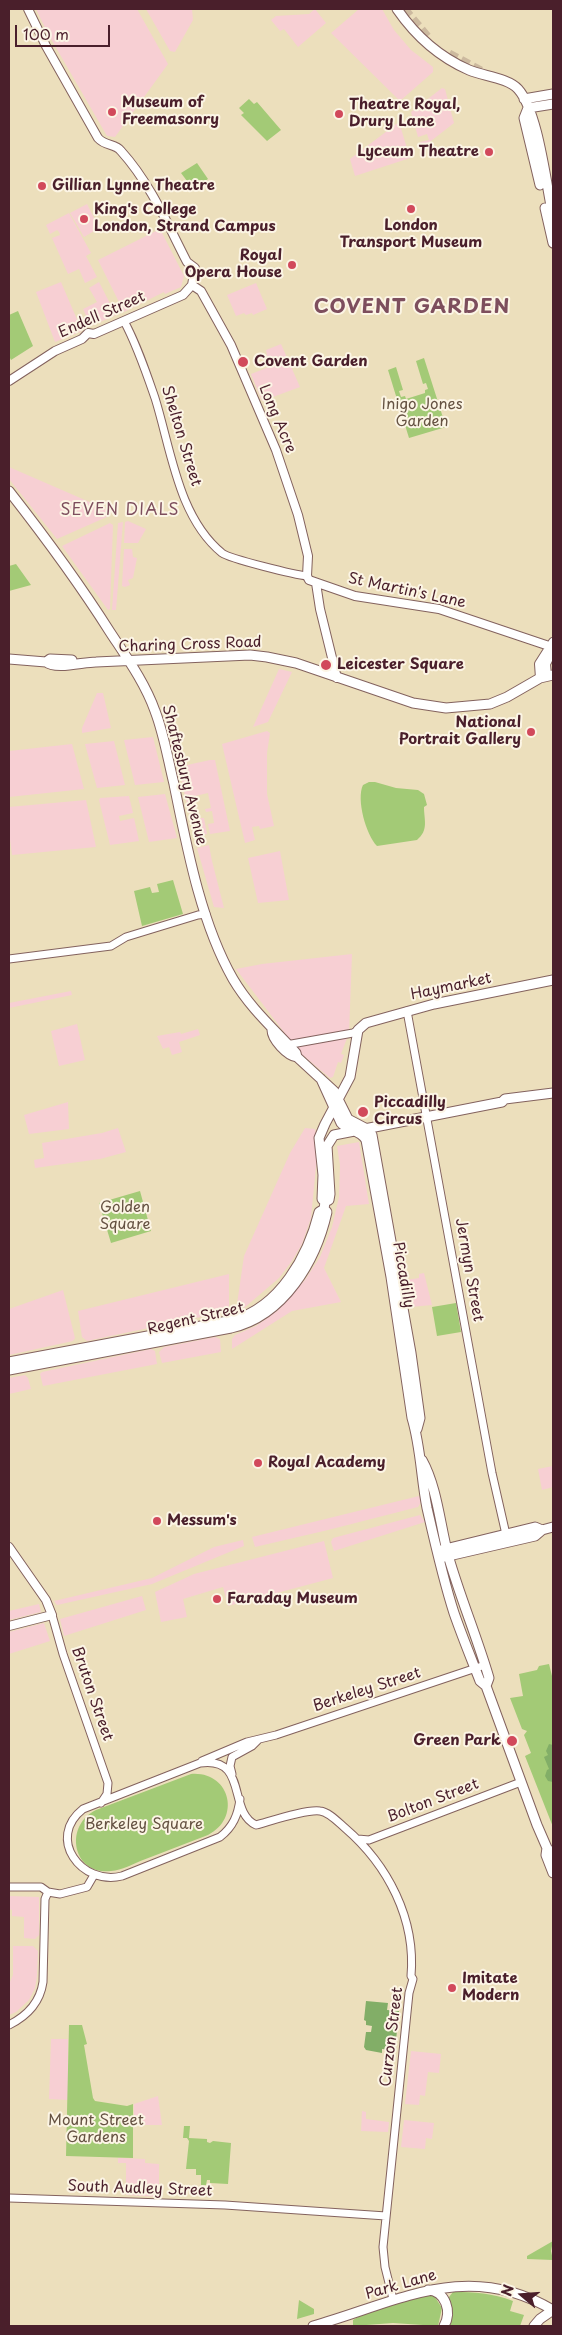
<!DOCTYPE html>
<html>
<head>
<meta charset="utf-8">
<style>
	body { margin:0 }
	#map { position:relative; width:562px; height:2335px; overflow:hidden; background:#ecdfbc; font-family:"Playpen Sans",sans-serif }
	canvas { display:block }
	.frame { position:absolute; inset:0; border:10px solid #4a1f2b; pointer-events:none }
	.north { position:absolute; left:497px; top:2270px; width:50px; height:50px; -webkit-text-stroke:4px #fcf5e5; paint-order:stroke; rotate:288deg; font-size:14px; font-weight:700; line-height:20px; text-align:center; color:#4a1f2b }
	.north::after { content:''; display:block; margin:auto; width:18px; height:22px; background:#4a1f2b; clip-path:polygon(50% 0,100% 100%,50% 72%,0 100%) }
	.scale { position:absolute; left:15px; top:25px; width:95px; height:22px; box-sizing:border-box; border:2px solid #4a1f2b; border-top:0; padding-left:6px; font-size:15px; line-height:18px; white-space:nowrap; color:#4a1f2b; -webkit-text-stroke:4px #fcf5e5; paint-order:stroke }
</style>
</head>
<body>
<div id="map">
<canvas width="562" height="2335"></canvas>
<div class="frame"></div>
<div class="north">N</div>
<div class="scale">100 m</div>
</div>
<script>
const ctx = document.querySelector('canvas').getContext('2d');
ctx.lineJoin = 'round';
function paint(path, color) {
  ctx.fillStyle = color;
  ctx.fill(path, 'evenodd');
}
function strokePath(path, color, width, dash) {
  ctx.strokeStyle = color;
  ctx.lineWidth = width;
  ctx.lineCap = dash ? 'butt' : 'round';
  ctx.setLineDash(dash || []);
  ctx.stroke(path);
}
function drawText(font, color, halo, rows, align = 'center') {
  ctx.font = font + ' "Playpen Sans",sans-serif';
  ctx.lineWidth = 4;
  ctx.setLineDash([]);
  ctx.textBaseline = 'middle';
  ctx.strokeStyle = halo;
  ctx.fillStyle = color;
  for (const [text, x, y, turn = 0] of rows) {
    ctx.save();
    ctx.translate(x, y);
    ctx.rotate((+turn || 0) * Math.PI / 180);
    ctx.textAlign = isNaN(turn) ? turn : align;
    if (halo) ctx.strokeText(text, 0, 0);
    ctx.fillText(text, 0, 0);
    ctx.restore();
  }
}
paint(new Path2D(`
	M36,9H137L168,64L115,137L107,136L47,32Z
	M146,9H192L193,20L175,52L170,51Z
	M315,9L326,23L298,47L284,29L280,31L271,20L276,16L309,14Z
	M359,9H382L394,30L411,50L433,67V72L400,101L331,33Z
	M442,88L445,89L454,123L422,148L420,142L429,140L427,134L418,137L411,112Z
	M399,122L410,158L355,176L350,159Z
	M87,204L99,228L84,237L70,213Z
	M69,213L91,253L86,256L97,277L85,283L79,269L68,274L52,238L60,235L59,232L57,230L50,234L46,225Z
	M160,229L184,276L181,287L165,294L164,292L124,312L98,260Z
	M61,282L82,331L55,342L36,292Z
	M99,282L116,315L91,326L83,309L97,302L89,288Z
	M256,283L267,309L253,315L252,313L246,315L244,313L236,316L227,295Z
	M281,344L300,387L262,401L251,374L269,367L266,350Z
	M9,467L108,510L109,516L57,539L9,479Z
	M128,521L146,529L138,543H124L125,522Z
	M123,522L116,610H112L118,523Z
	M110,523L113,525L110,609L108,610L62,546Z
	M124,549H132L133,557L137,558L133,578L128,580L130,585L125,587L122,586Z
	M279,669L292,672L268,722L253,727Z
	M97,693H103L111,728L82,733V728Z
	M267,731L270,733L267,753V794L274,826L260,829L259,826L252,827L255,840L245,843L222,744Z
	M153,737L164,782L135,785L124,740Z
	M114,741L125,785L97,788L85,744Z
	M72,744L84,789L9,797V751Z
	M210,760H215L230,831L210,834L208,824L214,823L212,811L206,812L205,809L211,808L208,793L195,796L198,818H204L207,834L195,836L178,767Z
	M165,794L177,838L149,842L138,797Z
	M129,796L133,813L119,816L120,821L134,818L139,841L110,845L99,800L100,798Z
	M86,800L96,847L12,855L9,832V807Z
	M209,845L212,861L224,908L214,907L197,848Z
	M280,851L289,900L258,903L248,858Z
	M352,954L349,1033L341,1054L344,1055L341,1063L338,1062L333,1077L330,1078L299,1052L236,969L262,964Z
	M71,991L72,995L9,1008V1003Z
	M77,1024L85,1060L59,1066L51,1031Z
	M198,1029L200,1035L179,1042L182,1052L172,1055L169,1047L163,1049L157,1036L180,1032L181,1034Z
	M68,1102L69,1129L29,1134L24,1115Z
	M118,1128L126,1152L100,1159L35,1168L34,1160L44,1158L42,1143L102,1133Z
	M305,1128L315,1129L318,1146L311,1218L302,1244L292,1261L279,1278L244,1308L237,1304L244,1256L290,1153Z
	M359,1142L369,1204L346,1206L324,1268L341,1302L292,1311L232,1349V1339L235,1335L256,1326L277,1311L305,1280L320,1257L332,1227L339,1197L340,1165L337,1146Z
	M424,1273L432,1305L411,1307L406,1280L419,1278V1274Z
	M229,1274V1311L87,1341L82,1337L78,1311Z
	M63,1290L75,1338L73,1341L9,1355V1309Z
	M215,1337L220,1339L221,1352L162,1363L159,1352L164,1347Z
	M151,1349L155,1351L157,1364L43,1386L40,1374L42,1372Z
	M25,1375L28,1378L31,1389L9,1394V1378Z
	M553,1466V1487L542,1490L538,1469Z
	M419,1496L421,1502L418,1507L328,1530L255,1547L252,1537Z
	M420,1515L425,1522L334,1551L331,1542L333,1538Z
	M243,1540L244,1546L152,1584L57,1605L54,1601L152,1578L214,1547Z
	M324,1541L333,1578L228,1606L223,1587L183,1599L187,1617L161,1622L155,1592L194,1574Z
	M142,1596L146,1610L64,1636L60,1619Z
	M39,1604L41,1612L9,1620V1611Z
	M44,1623L50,1641L9,1654V1632Z
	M9,1896L39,1897V1935L35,1939L24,1938V1917L12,1916V1910L9,1909Z
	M13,1946H33L38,1951L37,1976L35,1988L29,2000L16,2012L9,2015V1984L13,1975Z
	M51,2039H68V2100L49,2099Z
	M411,2051L441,2054L439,2073L428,2072L425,2096L420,2095L419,2105L405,2104Z
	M158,2096L162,2125H134V2104Z
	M362,2111L366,2112V2119L389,2122L388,2132L361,2131Z
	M404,2120L434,2123L432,2139L426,2138L425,2149L401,2147Z
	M118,2158L145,2159V2163L159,2164V2197L126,2195V2163H118Z`), '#f7cfd3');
paint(new Path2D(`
	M249,99L254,104L257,102L281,130L267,141L241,115L244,113L239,108Z
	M197,163L208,179L193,189L181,173Z
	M18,311L33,346L11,360L9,356V315Z
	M424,358L446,427L409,438L388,370L396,367L403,390L399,391L401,397L405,396L406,399L425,393V390L428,389L426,383L423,384L416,361Z
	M16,564L31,585L9,591V566Z
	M369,782H375L396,788L418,790L424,794L427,805L424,807C424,820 429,830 417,840L377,846C366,835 356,799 363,785Z
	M173,880L183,914L142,926L134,891L150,887L152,893L159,892L157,884Z
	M140,1191L151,1231L111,1243L99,1203Z
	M456,1303L461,1332L437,1336L432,1307Z
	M549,1664L553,1680V1827L525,1756L531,1753L524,1735L527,1731L522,1729L510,1698L523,1696L519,1674L537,1670L539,1666Z
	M191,1774C230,1771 242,1818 208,1835C186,1843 165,1852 143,1860C133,1864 122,1870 111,1871C73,1876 63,1826 96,1810Z
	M69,2025H82L87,2044L84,2045L93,2098L95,2101L127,2106L133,2104V2158L66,2156Z
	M184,2126H190L189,2138L207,2139V2142L210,2143L213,2141L231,2143L228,2184L210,2183V2180H207L206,2185H201V2175H196V2169H186L189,2141L187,2138H183Z
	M553,2241L551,2251L553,2260L527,2259V2256Z
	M453,2292C475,2292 492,2293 513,2301L510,2311L524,2315L520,2326H448L449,2297Z
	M429,2293L435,2297L442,2308L438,2326L393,2323L353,2326V2320L358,2317L396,2301Z
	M299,2300L314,2309V2314L297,2319Z`), '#a3ca76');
paint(new Path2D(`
	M549,1744L553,1745V1782L548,1781L545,1776L547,1770L549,1769L544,1757L548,1755L546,1751Z
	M366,2001L388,2003L387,2010L399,2011L395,2050L382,2049V2053L366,2050L364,2047L366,2032H371L372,2026L366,2025V2021L364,2020Z`), '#82ae67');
strokePath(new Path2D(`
	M404,9L430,40
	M449,54L481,71`), '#ccb99f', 9, [9, 4.5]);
const tertiary = new Path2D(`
	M124,321C137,345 146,372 155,398C171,449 178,517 222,553C230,559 296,575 307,576
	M9,959L111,946L126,937L198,915L206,914
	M407,1011L492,1473L505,1530L509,1537
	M286,1045L353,1033L358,1030
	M52,1615L63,1654L108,1783L107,1794L101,1803
	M202,1761L247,1742L276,1735L485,1665
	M232,1774L230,1766L232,1757L252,1746L258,1740
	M240,1799C238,1815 233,1827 220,1837L122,1876C81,1886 46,1838 83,1809L200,1763C249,1756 227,1812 256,1825C271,1821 306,1809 320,1811C329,1812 338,1822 345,1828C388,1865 416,1919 411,1976L413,1979L409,1993L383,2247L385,2267L393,2299
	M358,1839L369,1840L521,1782
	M9,1887H41L48,1892L60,1894L87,1887L94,1875
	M9,2025C27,2016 40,2003 43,1982L45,1899L48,1892
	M9,2198L225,2205L386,2216`);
const secondary = new Path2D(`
	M192,285L201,291L231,345L276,450L298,515L308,556L307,576L309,580L355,596L439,609L549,646
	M9,381L55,351L82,339L88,333L94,334L183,295L192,285L195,268L187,262C167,223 150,183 121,151C115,143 106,147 98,138L46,46L28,9
	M316,583L320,609L337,678
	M547,675L546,664L553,650
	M540,678L539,664L553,642
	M9,1547L46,1600L52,1615L9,1626`);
const primary = new Path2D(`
	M397,9C415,35 439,57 469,70C483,76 508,78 518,89C538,111 546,184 553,216
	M524,99L553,94
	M528,108L524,118L540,185
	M528,108L553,104
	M545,208L553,243
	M9,491C45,537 79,583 110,632C127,658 145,683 155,711C164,734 168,760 174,784C187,848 201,923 233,979C250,1008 274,1029 296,1053L297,1057
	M9,659L46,662C56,670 83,662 96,662L250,655L267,657L296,663L413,703L446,708L490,704L507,697L540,678L553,675
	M46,662L50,659L72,660
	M272,1030C272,1039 287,1056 297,1057L334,1091L348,1119L367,1129L372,1135L411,1353L420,1418L417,1429
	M321,1079L341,1123C348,1131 361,1130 366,1140L391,1277L412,1418C421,1448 421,1478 427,1508C435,1543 443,1579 454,1613C462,1636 471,1658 480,1681L486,1686L537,1825L547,1848L553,1855
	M325,1202L329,1200L330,1194L327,1146L334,1135L502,1102L505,1099L553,1093
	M9,1362L233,1320C280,1307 308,1256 319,1212L324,1209L325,1202L322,1199L323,1175L319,1138L325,1124L350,1077L358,1030L366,1023L434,1004L553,980
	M9,1370L231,1328C284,1316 316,1261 327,1212L324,1209
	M422,1460C437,1487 440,1524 448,1555C460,1597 477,1637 489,1678L486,1686
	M441,1550L535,1527L542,1530
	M444,1557L535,1536L542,1530L553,1527
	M547,1848L546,1855L553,1873`);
const trunk = new Path2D(`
	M428,2290C446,2291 452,2312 444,2326
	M313,2326C398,2302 467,2259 553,2310
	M534,2326L540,2319L553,2310`);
strokePath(tertiary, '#83625e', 9);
strokePath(secondary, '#83625e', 10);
strokePath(primary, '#83625e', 11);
strokePath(trunk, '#83625e', 11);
strokePath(tertiary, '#fff', 7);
strokePath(secondary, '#fff', 8);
strokePath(primary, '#fff', 9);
strokePath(trunk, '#fff', 9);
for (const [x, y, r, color] of [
	[112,112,5,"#d1495b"],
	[339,114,5,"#d1495b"],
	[489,152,5,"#d1495b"],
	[42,186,5,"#d1495b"],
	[411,209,5,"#d1495b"],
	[84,219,5,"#d1495b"],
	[292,265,5,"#d1495b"],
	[243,362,6,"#d1495b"],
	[326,665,6,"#d1495b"],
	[531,732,5,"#d1495b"],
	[363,1112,6,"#d1495b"],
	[258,1463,5,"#d1495b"],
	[157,1521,5,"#d1495b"],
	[217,1599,5,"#d1495b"],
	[512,1741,6,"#d1495b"],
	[452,1988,5,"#d1495b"]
]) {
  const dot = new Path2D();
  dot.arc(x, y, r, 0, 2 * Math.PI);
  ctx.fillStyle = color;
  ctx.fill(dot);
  strokePath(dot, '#fcf5e5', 2);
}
drawText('bold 15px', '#4a1f2b', '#fcf5e5', [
	["Museum of",122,103],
	["Freemasonry",122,120],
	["Theatre Royal,",349,105],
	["Drury Lane",349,122],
	["Lyceum Theatre",479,152,"right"],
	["Gillian Lynne Theatre",52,186],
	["King's College",94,210],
	["London, Strand Campus",94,227],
	["London",411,226,"center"],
	["Transport Museum",411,243,"center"],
	["Royal",282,256,"right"],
	["Opera House",282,273,"right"],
	["Covent Garden",254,362],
	["Leicester Square",337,665],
	["National",521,723,"right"],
	["Portrait Gallery",521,740,"right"],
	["Piccadilly",374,1103],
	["Circus",374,1120],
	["Royal Academy",268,1463],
	["Messum's",167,1521],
	["Faraday Museum",227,1599],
	["Green Park",501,1741,"right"],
	["Imitate",462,1979],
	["Modern",462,1996]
], 'left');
drawText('15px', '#4a1f2b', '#fcf5e5', [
	["Endell Street",102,315,-24],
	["Long Acre",277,419,67],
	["Shelton Street",181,436,73],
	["St Martin's Lane",407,591,12],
	["Charing Cross Road",190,645,-2],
	["Shaftesbury Avenue",184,775,76],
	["Haymarket",451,987,-12],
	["Jermyn Street",469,1270,80],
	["Piccadilly",403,1275,80],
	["Regent Street",196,1319,-13],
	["Berkeley Street",367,1690,-18],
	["Bruton Street",92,1694,71],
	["Bolton Street",433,1801,-21],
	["Curzon Street",392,2037,-83],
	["South Audley Street",140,2189,2],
	["Park Lane",401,2285,-16]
]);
drawText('15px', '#655242', '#fcf5e5', [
	["Inigo Jones",422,405],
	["Garden",422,422],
	["Golden",125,1208],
	["Square",125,1225],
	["Berkeley Square",144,1825],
	["Mount Street",96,2121],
	["Gardens",96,2138]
]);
ctx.letterSpacing = '1px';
drawText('16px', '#7d4e5d', '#fcf5e5', [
	["SEVEN DIALS",120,511]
]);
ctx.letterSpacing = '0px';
ctx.letterSpacing = '1px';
drawText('bold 20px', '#7d4e5d', '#fcf5e5', [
	["COVENT GARDEN",412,307]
]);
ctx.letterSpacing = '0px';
</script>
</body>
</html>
